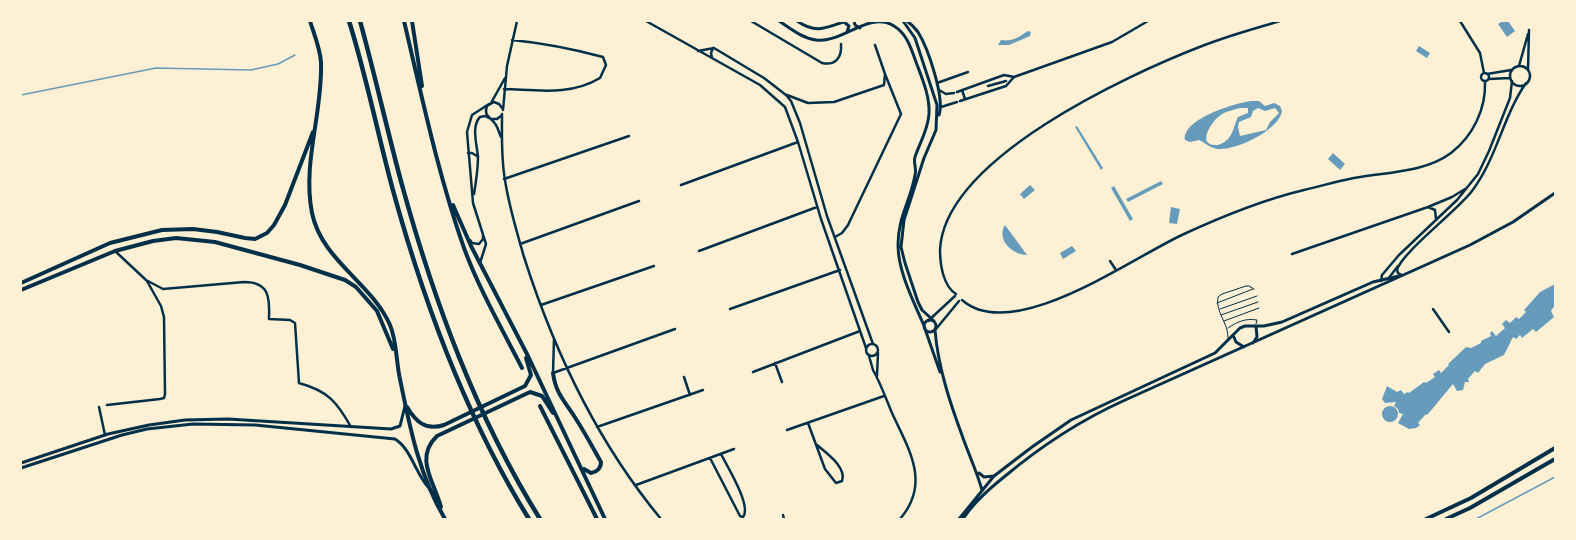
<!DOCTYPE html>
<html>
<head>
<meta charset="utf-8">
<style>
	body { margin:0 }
	#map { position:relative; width:1576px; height:540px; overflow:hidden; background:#fdf0d5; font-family:Quicksand,sans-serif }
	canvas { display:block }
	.frame { position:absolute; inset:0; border:22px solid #fdf0d5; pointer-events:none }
</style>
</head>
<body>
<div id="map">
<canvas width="1576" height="540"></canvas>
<div class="frame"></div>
</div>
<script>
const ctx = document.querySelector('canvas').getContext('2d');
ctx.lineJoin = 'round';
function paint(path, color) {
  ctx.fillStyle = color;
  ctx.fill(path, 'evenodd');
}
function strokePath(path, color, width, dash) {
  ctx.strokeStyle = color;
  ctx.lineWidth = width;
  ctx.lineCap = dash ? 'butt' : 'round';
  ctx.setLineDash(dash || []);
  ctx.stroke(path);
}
paint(new Path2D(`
	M1503,21H1508L1515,31L1507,37L1498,24Z
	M1028,31L1031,32L1030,36L1009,45H998L1001,40C1012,42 1019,37 1028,31Z
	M1419,46L1430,53L1427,58L1416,51Z
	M1251,101H1259L1265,106L1274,103L1280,106L1282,111C1279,130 1237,150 1219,149C1211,149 1206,143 1199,140L1190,142L1185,140C1182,119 1235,103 1251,101ZM1240,108H1248V113L1238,117C1232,130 1233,140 1218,145C1195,147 1211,121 1222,114C1227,111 1234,110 1240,108ZM1258,108L1265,111L1275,108L1279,113L1270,122L1266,130L1240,136L1238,127L1239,122L1251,117L1253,111Z
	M1077,126L1103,168L1101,170L1075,127Z
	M1333,153L1345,164L1340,170L1328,159Z
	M1161,181L1163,184L1128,202L1126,199Z
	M1030,185L1035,190L1024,199L1020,194Z
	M1114,186L1133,219L1130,221L1111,188Z
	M1171,207L1180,209L1177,224L1169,223Z
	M1005,225L1027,255C1012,255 996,239 1005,225Z
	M1072,246L1076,251L1063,259L1060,253Z
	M1555,284V305L1551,311L1554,317L1536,332L1533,329L1522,338L1520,335L1516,339L1513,337L1504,355L1485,364L1478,373L1475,371L1468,379L1469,382H1465L1463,390L1457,391L1453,384L1428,414L1425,415L1418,423L1420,425L1416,428L1409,429L1398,423L1403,414L1399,413L1398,409L1394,406L1396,402L1385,403L1382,399L1387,386L1397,392L1401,390L1404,394L1408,392L1409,393L1424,382L1426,383L1435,377L1433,374L1439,370L1441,373L1449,365L1448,364L1466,347L1471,348L1481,343V341L1491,336L1490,333L1492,331L1496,336L1505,328L1502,324L1506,320L1510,323L1516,317L1519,319L1526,312L1524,310L1540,292Z
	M1382 414a8 8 0 1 1 16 0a8 8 0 1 1-16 0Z`), '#669bbc');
strokePath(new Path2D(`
	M21,95L156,68L251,70L278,64L295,55
	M1476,519L1555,477`), '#669bbc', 1.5);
strokePath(new Path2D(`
	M1217,303L1253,289
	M1220,309L1257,296
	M1221,315L1258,302
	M1224,321L1259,308
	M1228,328C1237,322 1245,318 1257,320L1256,324
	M1228,338C1229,324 1215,312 1218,297L1222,294L1246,286H1249L1254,289`), '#003049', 1);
strokePath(new Path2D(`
	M646,21L760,85L785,107L798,142L821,219L866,348
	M751,21L822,63C836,66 842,57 841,44
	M1460,21L1480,53L1484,73
	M698,51L714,48L764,78L786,95L791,101L800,123L827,216L873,344
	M712,58L711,53L713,48
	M1519,66L1528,34
	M1510 76a10 10 0 1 1 20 0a10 10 0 1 1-20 0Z
	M1528,70L1529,30
	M1481 77a4 4 0 1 1 8 0a4 4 0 1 1-8 0Z
	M1487,74L1511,70
	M1489,79L1510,78
	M937,83L968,72
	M988,86L1006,81
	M504,89C538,90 570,96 600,78L606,65L603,57C573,49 543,43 512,40
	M939,90L946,94L954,93
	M962,90L965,99
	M957,92L1004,75L1014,77
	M787,95L808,103L834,102L884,85L885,74L875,45
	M960,101L1006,86L1014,77L1112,42L1148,21
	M491,103L505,78
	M941,107L957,102
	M503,110L507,66L517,21
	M502,114C502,136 501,158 505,180C509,207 517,232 524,257C554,351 598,443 661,519
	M491,119H497L502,115
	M501,137C499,133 498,128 496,125C491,117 483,116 487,106L494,102L499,104L502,108
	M468,153H472L477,156
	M504,179L629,136
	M681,185L798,142
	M474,194C476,182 478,169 478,157C477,145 471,126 480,117L485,116L489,118
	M1428,207L1435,210L1436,219
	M835,237L842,233L848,225L901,114L885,74
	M470,240L472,243L479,244L483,239V235
	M520,244L639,201
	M115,251L146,280L163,289L244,282C269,282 270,297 269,319L290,320L295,323L299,383C328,391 337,402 351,427
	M699,251L817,207
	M1292,254L1428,207L1452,197L1465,189
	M1110,261L1116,270
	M480,263L486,244L473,203L467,132L472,115L489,104
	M1402,275L1398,273L1397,270C1401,253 1458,210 1472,191C1497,158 1503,116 1526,83
	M1388,279L1398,266
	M1381,281L1382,275L1399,255L1457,200L1478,174L1489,151L1510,98L1512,81
	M956,294C943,286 940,264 940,250C944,159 1127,75 1202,46C1227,36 1253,29 1280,21
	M962,300C1013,345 1133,257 1184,234C1223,216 1262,200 1304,190C1321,186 1338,181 1354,178C1386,172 1424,173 1451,153C1473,136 1486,109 1485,82
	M541,305L654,266
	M730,309L840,270
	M1433,309L1449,332
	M928,321L955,296
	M936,329L959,301
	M554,339L553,373L675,329
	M866 350a6 6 0 1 1 12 0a6 6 0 1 1-12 0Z
	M869,356L873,370C881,384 886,399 892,413C909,450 931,483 900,519
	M775,363L782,382
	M753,372L860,331
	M877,376L878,353
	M684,377L690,395
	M107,405L160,399L164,398L165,394L164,317L161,306L147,281
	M99,407L105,435
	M808,423L825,469L836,483L842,481C847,467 826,453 817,445
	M597,427L703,390
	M787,430L884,396
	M710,458L740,516L743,517C752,506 727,466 721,454
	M636,485L734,449
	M783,515L784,519`), '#003049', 2.5);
strokePath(new Path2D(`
	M779,21C791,29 802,38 816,40C841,44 870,10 894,26C907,34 911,48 916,62C922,78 930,96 929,114C928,130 920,142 915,157C913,162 917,169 915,175C911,200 898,216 898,245C898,272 914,302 925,328
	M797,21C816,34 826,28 846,21
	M854,21L855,25L860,28
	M903,21L915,38L937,105L936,130L924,158L904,220L901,247L905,263L918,302L922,310L934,321
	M907,21C911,24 915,28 918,32C928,48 945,98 939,115
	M844,22L849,26L847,32
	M924 326a6 6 0 1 1 12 0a6 6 0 1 1-12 0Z
	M925,329L940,372
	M935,330C938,367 950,403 963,438C969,455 977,472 982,490
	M1233,335L1236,342L1244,347
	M1253,343L1257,337L1256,326
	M21,463L108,434L149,425L185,420L228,419L391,429L400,426L405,406
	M21,468L122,435L147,429L193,424L255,425L395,439C411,449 415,472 428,487
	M979,473L984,477L994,476
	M959,519L994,476L1032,447L1071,420L1215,353L1240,328L1245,326H1264L1282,322L1373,282L1399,276
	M963,519C973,503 989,489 1004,477C1041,446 1079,421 1123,401L1470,245L1513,222L1555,193`), '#003049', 3);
strokePath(new Path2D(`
	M310,21C314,34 320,48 321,62C323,112 302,163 312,213C322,261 371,282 390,325C397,341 396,362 400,379C410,428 419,475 445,519
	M404,21C422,97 438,174 464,248C479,289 502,329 522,368
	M412,21L422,86
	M453,205L471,246L528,356L605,519
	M21,283L110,243L162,230L193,229L217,232L245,238L255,239L267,233L274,225L285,205L313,132
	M21,290L115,251L153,241L176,238L215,242L300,265L345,280L356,287L377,311L393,349
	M553,373C556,395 565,401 576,419C585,433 593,448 601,462C601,468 597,472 591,473L584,469
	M540,406L597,519
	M407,407C416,422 426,431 444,425L525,386L531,375L526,358
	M441,507C434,481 414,458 437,436L530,392L542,396L553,413
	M1426,519L1471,498L1555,448
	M1446,519L1470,508L1555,459`), '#003049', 4);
strokePath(new Path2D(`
	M349,21C367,78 378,136 394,194C425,306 467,419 529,519
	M360,21C375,75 387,130 402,185C434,301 476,416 540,519`), '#003049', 4.5);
</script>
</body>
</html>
